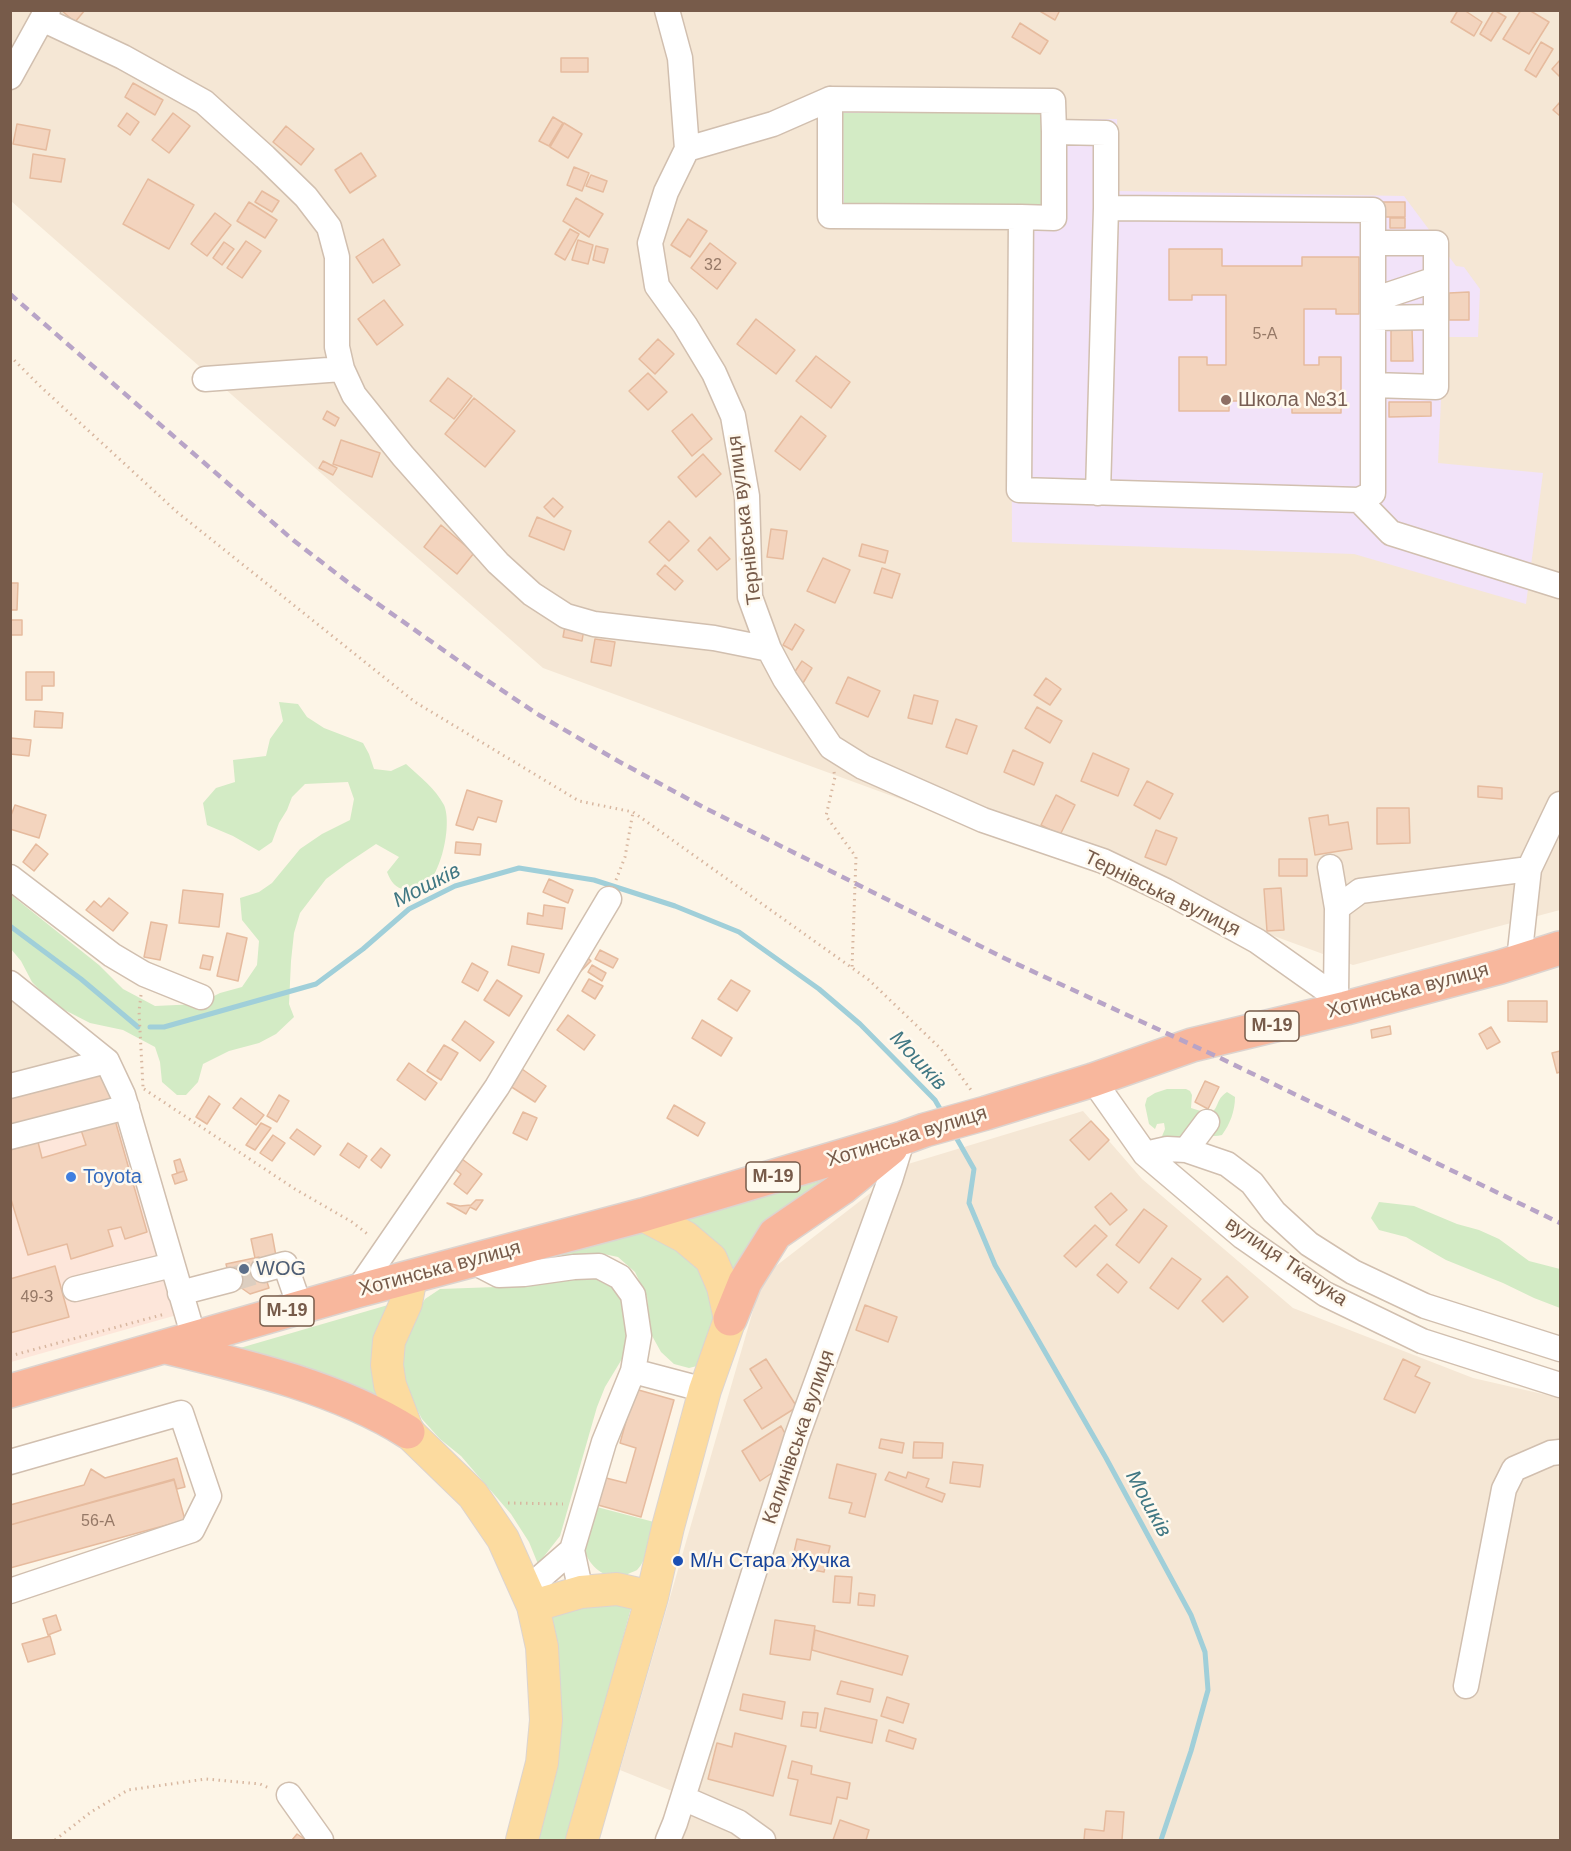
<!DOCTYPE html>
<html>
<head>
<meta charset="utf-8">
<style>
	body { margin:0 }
	#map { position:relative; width:1571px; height:1851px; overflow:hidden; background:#fdf5e7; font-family:Arial,sans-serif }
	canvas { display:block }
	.frame { position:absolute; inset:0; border:12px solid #775b4a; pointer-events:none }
</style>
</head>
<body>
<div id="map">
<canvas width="1571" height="1851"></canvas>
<div class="frame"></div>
</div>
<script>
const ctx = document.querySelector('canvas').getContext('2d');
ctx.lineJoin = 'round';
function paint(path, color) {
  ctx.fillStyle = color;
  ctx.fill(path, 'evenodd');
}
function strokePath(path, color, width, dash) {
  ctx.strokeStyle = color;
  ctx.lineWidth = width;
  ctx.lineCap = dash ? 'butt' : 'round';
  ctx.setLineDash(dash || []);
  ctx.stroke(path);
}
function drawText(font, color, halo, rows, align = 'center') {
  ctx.font = font + ' Arial,sans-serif';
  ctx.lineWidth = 5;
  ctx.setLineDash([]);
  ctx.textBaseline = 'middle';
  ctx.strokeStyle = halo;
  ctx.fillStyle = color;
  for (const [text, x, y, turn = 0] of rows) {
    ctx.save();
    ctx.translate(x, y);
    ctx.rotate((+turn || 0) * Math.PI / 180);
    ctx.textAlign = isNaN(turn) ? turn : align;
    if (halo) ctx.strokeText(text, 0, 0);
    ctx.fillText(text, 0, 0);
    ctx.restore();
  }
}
paint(new Path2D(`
	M11,11H1560V910L1353,965L543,668L11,201Z
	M11,977L106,1055L11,1081Z
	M1083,1111L1142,1179L1293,1308L1473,1378L1560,1398V1840H658L672,1791L620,1770L763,1276L908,1164Z`), '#f5e7d5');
paint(new Path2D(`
	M106,1055L184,1313L11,1362V1081Z`), '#fde6da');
paint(new Path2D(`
	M824,90L1061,91V119H1117L1118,191L1404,196L1456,266L1464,267L1480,289L1478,337H1444L1438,463L1543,473L1526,604L1354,554L1012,542L1011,225L824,224Z`), '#f2e3f9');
paint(new Path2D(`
	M1044,112V207L844,208L843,113Z
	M279,702L298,704L307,717L324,728L363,743L369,754L374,769L391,771L406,764C420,777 435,788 444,805C453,825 440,887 415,892C412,892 409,891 406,890C395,888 391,882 387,872L399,857L376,844L346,864L326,879L300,913L294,933L291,961L289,1004L294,1017L276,1034L259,1043L229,1051L203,1064L198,1082L186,1095H177L162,1082L160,1062L155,1047L123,1030L90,1023L53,1004L32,982L21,961L11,949L10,894L99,965L123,989L155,1006L198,1004L220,993L242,987L257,965L259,941L242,920L240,898L259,892L272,883L300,849L322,834L350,820L354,799L348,782L305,784L292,797L287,810L279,823L272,842L259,851L233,836L207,825L203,803L216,788L235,782L233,760L266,756L270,739L283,721Z
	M1167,1089H1186L1190,1091L1192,1095L1191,1108L1210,1114C1220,1107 1215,1100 1227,1092L1235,1097C1235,1111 1230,1124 1222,1135C1208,1138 1193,1135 1179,1136L1169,1147L1160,1141L1165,1129L1164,1123L1157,1124L1155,1129L1149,1124L1145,1105L1147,1098L1155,1093Z
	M824,1180V1191L732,1283L675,1220Z
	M1379,1202L1414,1206L1457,1224L1479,1230L1499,1239L1529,1261L1560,1269V1308L1534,1298L1503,1283L1446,1260L1406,1237L1379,1230L1371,1218Z
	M641,1231L684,1249L707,1279L716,1310L701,1365L689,1368L674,1364L661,1352L651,1334L647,1297L635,1272L618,1257L599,1253L526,1268L523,1262Z
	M585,1272L613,1285L621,1300L628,1349L605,1387L597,1407L560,1536L538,1564L529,1542L511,1514L461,1456L440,1439L422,1419L408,1392L402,1368L404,1346L408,1328L425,1299L440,1289L524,1286L547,1277Z
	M388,1305L380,1321L375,1351L385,1406L276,1359L240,1348Z
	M593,1506L654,1522C650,1537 648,1559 637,1570C635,1571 630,1573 628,1574C606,1583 585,1565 583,1542C583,1531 590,1516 593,1506Z
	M605,1598L631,1608L568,1840H531L548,1618Z`), '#d3ebc5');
strokePath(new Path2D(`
	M10,926L81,979L138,1027
	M150,1027H164L316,984L363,949L409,909L455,886L519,868L594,880L675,906L739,932L819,989L860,1024L935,1100L943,1114
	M953,1132L974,1169L969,1203L995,1265L1106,1458L1191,1615L1205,1652L1208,1690L1191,1751L1161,1840`), '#a0cfd9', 5);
const building = new Path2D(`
	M61,10H85L75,22Z
	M1038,10H1060L1055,20Z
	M1458,10H1464L1482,22L1474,36L1451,22Z
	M1494,10L1506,17L1491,41L1480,34Z
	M1521,10H1529L1549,22L1529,54L1503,39Z
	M1020,23L1048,41L1040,54L1012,37Z
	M1541,42L1553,49L1536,77L1525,70Z
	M561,58H588V72H561Z
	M1560,60V77L1552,69Z
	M133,83L163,100L155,115L125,97Z
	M1560,102V116L1553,110Z
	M127,113L139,122L130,135L118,126Z
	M173,113L190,126L169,153L152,140Z
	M553,117L563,123L549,146L539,141Z
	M564,123L582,134L568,158L550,147Z
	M17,124L50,130L46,150L13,144Z
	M286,126L314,149L301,165L273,142Z
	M361,153L376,176L350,193L335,170Z
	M33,154L65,159L61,182L30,178Z
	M574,167L589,173L582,191L567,185Z
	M591,175L607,181L603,192L586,186Z
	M148,179L194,205L169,249L123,224Z
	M262,191L279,201L272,212L255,202Z
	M576,198L603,214L589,237L563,221Z
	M249,202L277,220L265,238L237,221Z
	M1380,202H1405V217H1380Z
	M215,213L231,225L207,256L191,244Z
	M1390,218H1405V228H1390Z
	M688,219L707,231L690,257L671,245Z
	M570,229L579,234L565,260L555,254Z
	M383,239L400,265L373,283L356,257Z
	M578,240L593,245L588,264L572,260Z
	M246,241L261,251L242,278L227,268Z
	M224,242L234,249L222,265L213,258Z
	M710,243L736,263L717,289L691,268Z
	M596,246L608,249L604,263L593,260Z
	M1169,249H1222V266H1302V257H1359V314H1336V309H1304V365H1319V357H1341V413H1292V401H1229V411H1179V357H1207V365H1226V295H1192V300H1169Z
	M1469,292V320H1449V293Z
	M384,300L403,325L377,345L358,319Z
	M756,319L795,350L776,374L737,344Z
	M1391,328H1412L1413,361H1391Z
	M658,339L674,354L655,374L639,359Z
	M816,356L850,382L831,408L796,381Z
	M648,373L667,392L648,410L629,391Z
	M448,378L472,396L454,419L430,401Z
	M474,398L515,431L485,467L445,434Z
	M1389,402H1431V416L1389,417Z
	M327,411L339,418L335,426L323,419Z
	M692,414L712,439L692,456L672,431Z
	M801,416L826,436L800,470L775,451Z
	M341,440L380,453L372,477L333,464Z
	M703,454L721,474L696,497L678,477Z
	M323,461L337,468L333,475L319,468Z
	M553,498L563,507L554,517L544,507Z
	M537,517L571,531L564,550L529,536Z
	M669,521L689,541L669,561L649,542Z
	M441,525L474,553L457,574L424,547Z
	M771,529L787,531L783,559L767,557Z
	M710,537L730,559L717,570L698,550Z
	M862,544L888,551L885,563L859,556Z
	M823,558L850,570L835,603L807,591Z
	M665,565L683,581L675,590L657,574Z
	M882,568L900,574L892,598L874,593Z
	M10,583H18L17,610H10Z
	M10,620H22V635H10Z
	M795,624L804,630L792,650L783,645Z
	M565,626L584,629L582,641L563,637Z
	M595,639L615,642L611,666L591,662Z
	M802,661L812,668L803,683L792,676Z
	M26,672H54V686H42V700H26Z
	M848,677L880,691L868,717L836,703Z
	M1046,678L1061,689L1050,705L1034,695Z
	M914,695L938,701L932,724L908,718Z
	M1037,707L1062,721L1050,743L1025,728Z
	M35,711L63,713L62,728L34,727Z
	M956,719L977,726L967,754L946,747Z
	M11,738L31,740L29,756L10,754Z
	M1013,750L1043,763L1034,785L1004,772Z
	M1093,753L1129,769L1118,796L1081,781Z
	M1147,781L1173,794L1160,819L1134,805Z
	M1478,786L1502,788V799L1478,797Z
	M467,790L502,801L496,822L478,817L473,830L456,825Z
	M1056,795L1075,805L1060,835L1041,825Z
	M15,805L46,815L39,838L10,829V818Z
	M1377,808H1409L1410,843L1377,844Z
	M1328,815L1329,825L1348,822L1352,849L1315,855L1309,818Z
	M1156,830L1177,838L1166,865L1145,857Z
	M456,842L481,844L480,855L455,853Z
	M36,844L48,854L34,871L23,862Z
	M1279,859H1307V876H1279Z
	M549,879L573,890L568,903L543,892Z
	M1281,888L1284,930L1267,931L1264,889Z
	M183,890L223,894L219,927L179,923Z
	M109,898L128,913L113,931L86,910L94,901L101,907Z
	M544,905L565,908L562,929L527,924L528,913L543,916Z
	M151,922L167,925L160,960L144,957Z
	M227,933L247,938L238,981L217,976Z
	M512,946L544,954L539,973L508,965Z
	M600,950L618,959L613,968L595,959Z
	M584,954L591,961L581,971L574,965Z
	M203,955L213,957L210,970L200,968Z
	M472,963L488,972L478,991L462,982Z
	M592,965L606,973L602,981L588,972Z
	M589,979L603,986L595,999L582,991Z
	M497,980L522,996L509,1016L484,1000Z
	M731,980L750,991L737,1011L718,999Z
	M1508,1001H1547V1022L1508,1021Z
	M568,1015L595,1035L584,1050L557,1030Z
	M702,1020L732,1038L721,1056L692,1038Z
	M465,1021L494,1042L480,1061L452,1040Z
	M1390,1026L1391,1034L1372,1038L1371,1030Z
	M1491,1027L1500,1042L1487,1049L1479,1034Z
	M444,1045L458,1053L441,1080L427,1071Z
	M1560,1051V1072L1557,1073L1552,1053Z
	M409,1063L437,1083L425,1100L397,1080Z
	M102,1069L112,1100L10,1127V1093Z
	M522,1069L546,1086L535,1102L510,1086Z
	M1205,1081L1219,1087L1208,1109L1195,1102Z
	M279,1095L289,1101L277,1122L267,1116Z
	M209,1096L220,1104L207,1124L196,1117Z
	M241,1098L264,1115L256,1125L233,1108Z
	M674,1105L705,1123L698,1136L667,1118Z
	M523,1112L537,1118L527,1140L513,1133Z
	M115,1120L147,1232L125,1239L121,1227L108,1230L113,1246L71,1259L67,1244L28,1255L10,1196V1150L38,1142L42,1158L86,1145L81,1130Z
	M1091,1121L1109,1140L1089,1160L1070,1140Z
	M261,1123L271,1128L255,1150L246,1145Z
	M297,1129L321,1146L314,1155L290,1138Z
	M273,1135L285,1143L272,1161L260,1153Z
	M348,1143L367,1156L359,1168L340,1155Z
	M381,1148L390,1155L381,1168L371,1160Z
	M458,1156L482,1174L467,1194L454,1184L461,1174L451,1166Z
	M180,1159L184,1171L177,1173L174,1161Z
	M184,1171L187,1180L175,1184L172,1175Z
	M1111,1193L1127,1210L1110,1225L1095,1207Z
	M476,1200H483L476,1210L470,1207L466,1214L447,1203L460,1206L471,1205Z
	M1144,1209L1167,1226L1139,1263L1116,1245Z
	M1095,1225L1107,1236L1076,1267L1064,1256Z
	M272,1234L276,1256L259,1259V1257L255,1258L251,1239Z
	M259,1257L269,1288L250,1294L230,1280L226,1264Z
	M1172,1258L1201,1279L1178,1309L1150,1288Z
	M1107,1264L1127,1282L1118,1293L1097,1275Z
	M55,1266L69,1317L10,1333V1279Z
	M1227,1276L1248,1297L1223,1322L1202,1301Z
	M865,1305L897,1317L888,1342L856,1330Z
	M766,1359L797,1407L762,1429L744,1400L762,1388L750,1369Z
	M1403,1359L1420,1367L1415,1376L1430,1383L1415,1413L1384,1399Z
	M635,1389L674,1400L641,1517L598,1505L606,1478L626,1483L636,1448L620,1443Z
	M781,1426L788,1439L784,1465L760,1481L742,1451Z
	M881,1439L904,1443L902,1453L879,1448Z
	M914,1442L943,1443L942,1458H913Z
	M177,1458L185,1487L177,1489L174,1479L10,1525V1505L84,1485L91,1469L105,1478Z
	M953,1462L983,1465L980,1487L950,1483Z
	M837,1464L876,1474L865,1517L849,1513L852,1503L829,1498Z
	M889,1472L906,1478L908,1472L929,1479L926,1487L945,1494L942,1502L885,1480Z
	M174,1480L185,1520L10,1568V1525Z
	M797,1539L830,1546L824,1572L791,1566Z
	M835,1576L852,1577L850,1603L833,1602Z
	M859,1593L875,1595L874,1606L858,1605Z
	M56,1615L61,1630L48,1635L43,1619Z
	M775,1620L815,1626L810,1660L770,1654Z
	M815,1630L908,1656L902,1675L812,1650Z
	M50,1636L55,1654L28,1662L22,1644Z
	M841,1681L873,1689L870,1702L837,1694Z
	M743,1694L785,1702L782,1719L740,1710Z
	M887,1697L909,1704L903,1723L881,1716Z
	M825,1708L877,1720L872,1743L820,1731Z
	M803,1712L818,1713L816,1728L801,1726Z
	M889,1730L916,1739L913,1749L886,1741Z
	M735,1733L786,1746L773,1796L708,1779L717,1743L732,1747Z
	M792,1761L812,1766L811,1774L850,1783L847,1799L837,1797L831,1824L790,1815L798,1780L788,1778Z
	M1106,1811L1124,1812L1122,1840H1084L1085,1829L1104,1831Z
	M840,1820L869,1830L866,1840H833Z
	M297,1834L306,1840H292Z`);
paint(building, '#f3d4be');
strokePath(building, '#e6bb9e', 1.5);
strokePath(new Path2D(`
	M230,1280L263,1270`), '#dccec0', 24, [24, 12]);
const minor = new Path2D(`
	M667,10L680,58L687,149L666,192L650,243L657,286L685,325L714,373L733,416L747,496L750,597L769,649L785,679L831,747L863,767L983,820L1103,861L1166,891L1257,941L1336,997L1346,1008
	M42,19L123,57L204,102L265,157L306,197L329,227L337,257V347L342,369
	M10,77L42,19L48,10
	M830,99L1053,101L1054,132L1106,133V208L1373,210V493L1359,500L1019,490L1021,217L830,216Z
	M687,149L773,124L830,99
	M1021,217L1054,218V132
	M1373,243H1436V387L1373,385
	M1373,300L1436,279
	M1373,318L1436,317
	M205,379L342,369L354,395L403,456L498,563L532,594L566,616L594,624L714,638L769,649
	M1098,493L1106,208
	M1359,500L1391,533L1560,586
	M1330,867L1337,908L1336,997
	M10,877L112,955L144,974L201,997
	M1337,908L1360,891L1529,869
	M1519,960L1529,869L1560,804
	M10,983L107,1061L123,1095L194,1338
	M1093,1080L1145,1154L1243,1237L1325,1294L1422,1341L1560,1385
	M10,1086L107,1061
	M10,1137L127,1107
	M1186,1150L1207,1122
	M1145,1154L1167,1149L1186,1150L1227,1164L1252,1183L1274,1212L1309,1244L1353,1272L1425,1306L1560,1349
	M472,1261L499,1275L524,1274L574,1267L599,1266L620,1277L633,1295L639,1336L633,1371L604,1442L572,1550L526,1590
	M263,1270L285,1264L300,1307
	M75,1289L172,1265
	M357,1291L497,1087L609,899
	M180,1293L230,1280
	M633,1371L705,1390
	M10,1462L181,1413L209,1496L192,1530L10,1591
	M572,1550L581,1592
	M1466,1686L1504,1489L1514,1469L1551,1453L1560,1452
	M289,1795L321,1840
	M683,1798L738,1822L763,1840
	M668,1840L675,1823L797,1436L890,1180L903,1138`);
const major = new Path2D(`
	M411,1277L406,1303L389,1341L387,1365L390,1385L408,1432L473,1495L503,1539L533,1606L542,1647L546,1720L542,1763L522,1840
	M533,1606L581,1592L617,1589L652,1597
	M582,1840L652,1597L668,1527L705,1390L730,1319L723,1287L711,1259L685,1237L643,1215`);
const highway = new Path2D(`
	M730,1319L745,1282L775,1234L842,1188L891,1148
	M166,1347C245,1366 339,1388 408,1432
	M10,1391L357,1291L643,1215L903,1138L925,1130L986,1113L1093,1080L1192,1045L1346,1008L1500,967L1560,948`);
strokePath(minor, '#d1bfaf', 27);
strokePath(major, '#dcd4d0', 34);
strokePath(highway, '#dcd4d0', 36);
strokePath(new Path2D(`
	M10,356L41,387L177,512L415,702L579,801L633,812L869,980L941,1049L971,1090
	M834,772L835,777L826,816L856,857L852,968
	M616,880L625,857L633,812
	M141,995L139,1011L143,1087
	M144,1089L295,1189L352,1222L370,1236
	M10,1356L165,1314
	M508,1503L563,1504
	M55,1840L91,1812L128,1790L206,1779L260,1784L269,1788`), '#d8b7a0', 3, [1.5, 4.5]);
strokePath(minor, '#fff', 24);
strokePath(major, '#fcdb9f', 32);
strokePath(highway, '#f8b79d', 33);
strokePath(new Path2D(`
	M10,294L293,540L354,587L473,671L539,715L618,761L703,807L1006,959L1218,1057L1560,1223`), '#b8a4c7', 4.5, [9, 6]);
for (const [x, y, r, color] of [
	[1226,400,6,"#8d6e63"],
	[71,1177,6,"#3f7fe0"],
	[244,1269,6,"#5c6f8a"],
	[678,1561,6,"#1a4fb4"]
]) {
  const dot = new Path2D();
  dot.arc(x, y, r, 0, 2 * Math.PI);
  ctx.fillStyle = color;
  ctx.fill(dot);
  strokePath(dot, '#fff9ee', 2);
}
drawText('16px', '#967967', null, [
	["32",713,266],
	["5-А",1265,335],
	["49-З",37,1298],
	["56-А",98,1522]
]);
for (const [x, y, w] of [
	[1272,1026,54],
	[773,1177,54],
	[287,1311,54]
]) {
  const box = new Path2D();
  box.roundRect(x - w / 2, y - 15, w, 30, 4.5);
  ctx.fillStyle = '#fff9ee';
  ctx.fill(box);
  strokePath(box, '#775b4a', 1.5);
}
drawText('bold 18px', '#775b4a', null, [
	["М-19",1272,1026],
	["М-19",773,1177],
	["М-19",287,1311]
]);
drawText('20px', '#785e54', '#fff9ee', [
	["Школа №31",1238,400]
], 'left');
drawText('20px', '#775b4a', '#fff9ee', [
	["Тернівська вулиця",745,520,-97],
	["Тернівська вулиця",1162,894,26],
	["Хотинська вулиця",1408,991,-15],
	["Хотинська вулиця",907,1137,-17],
	["вулиця Ткачука",1286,1262,34],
	["Хотинська вулиця",440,1269,-15],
	["Калинівська вулиця",799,1437,-71]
]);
drawText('20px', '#366cbe', '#fff9ee', [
	["Toyota",83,1177]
], 'left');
drawText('20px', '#4e5e75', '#fff9ee', [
	["WOG",256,1269]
], 'left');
drawText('20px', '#164399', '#fff9ee', [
	["М/н Стара Жучка",690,1561]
], 'left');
drawText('italic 21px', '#407783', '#fff9ee', [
	["Мошків",427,886,-27],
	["Мошків",918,1061,47],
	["Мошків",1148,1504,61]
]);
</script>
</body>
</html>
